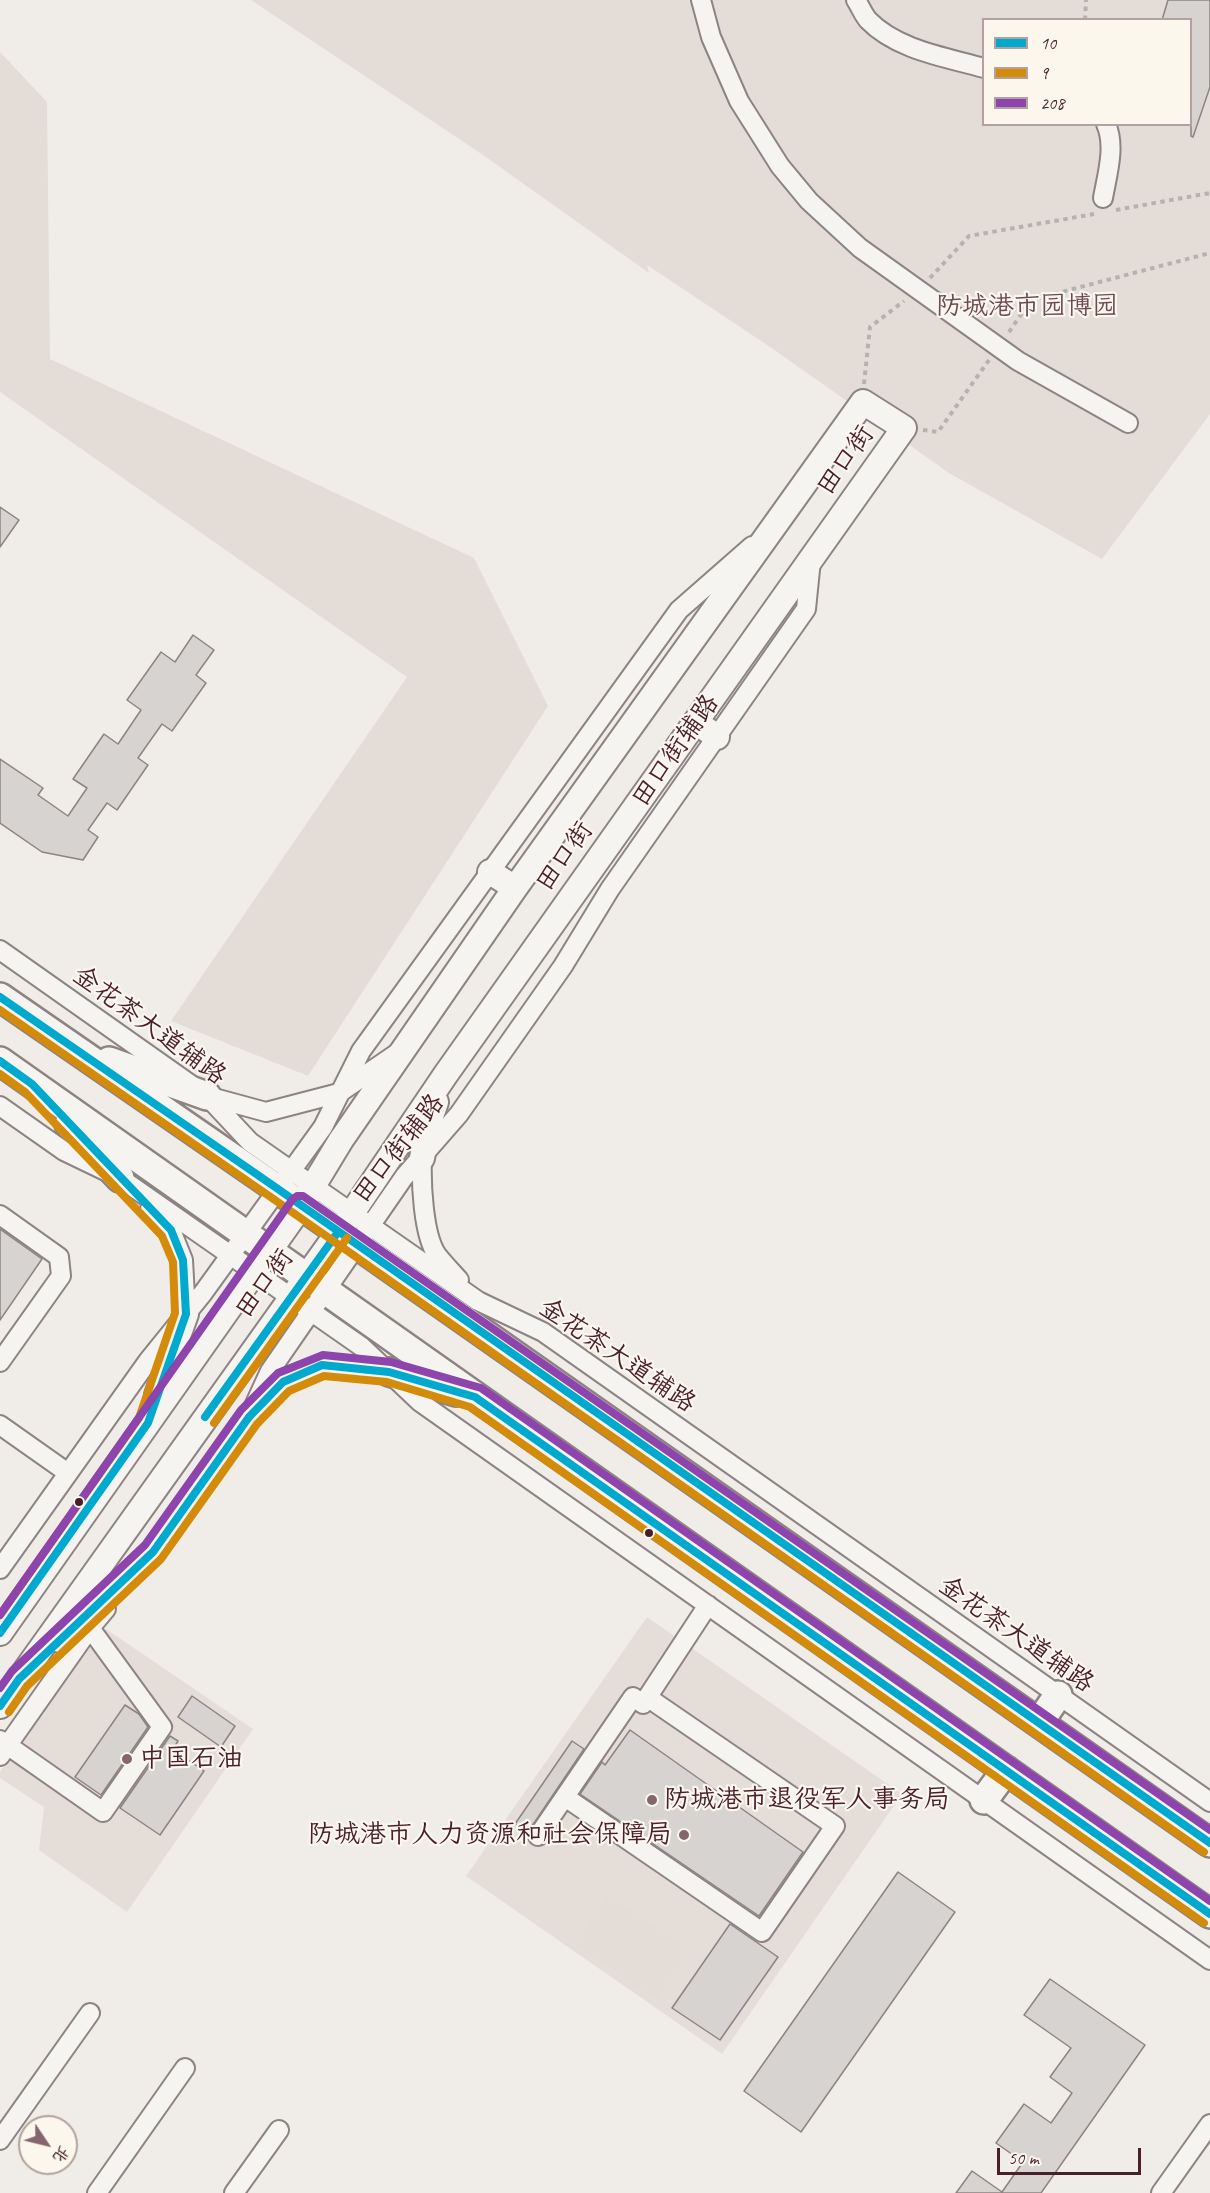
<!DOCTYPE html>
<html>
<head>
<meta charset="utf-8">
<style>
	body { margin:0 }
	#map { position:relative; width:1210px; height:2193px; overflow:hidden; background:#f0ede8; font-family:Caveat,"LXGW WenKai TC",sans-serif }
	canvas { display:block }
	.legend { position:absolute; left:982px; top:18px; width:210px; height:108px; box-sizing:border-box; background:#fbf7ec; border:2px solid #b4a19f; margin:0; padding:8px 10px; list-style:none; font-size:18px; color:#4a1f2b }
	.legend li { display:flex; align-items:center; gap:12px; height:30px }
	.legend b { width:30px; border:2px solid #b4a19f }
	.north { position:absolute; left:18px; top:2115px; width:60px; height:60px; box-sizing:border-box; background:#fbf7ec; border:2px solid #b4a19f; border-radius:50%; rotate:125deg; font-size:16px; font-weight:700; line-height:24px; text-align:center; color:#4a1f2b }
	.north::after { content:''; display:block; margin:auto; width:21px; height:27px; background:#84676d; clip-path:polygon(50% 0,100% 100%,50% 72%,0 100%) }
	.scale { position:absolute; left:997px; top:2148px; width:144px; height:27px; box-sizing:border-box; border:3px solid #4a1f2b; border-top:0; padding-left:8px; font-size:18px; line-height:21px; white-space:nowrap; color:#4a1f2b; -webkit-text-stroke:4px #fbf7ec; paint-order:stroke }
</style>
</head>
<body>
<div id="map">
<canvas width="1210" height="2193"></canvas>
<ul class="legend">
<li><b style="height:8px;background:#00a9ce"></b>10</li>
<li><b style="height:8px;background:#d48b09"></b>9</li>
<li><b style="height:8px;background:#8e44ad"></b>208</li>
</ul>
<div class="north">北</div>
<div class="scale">50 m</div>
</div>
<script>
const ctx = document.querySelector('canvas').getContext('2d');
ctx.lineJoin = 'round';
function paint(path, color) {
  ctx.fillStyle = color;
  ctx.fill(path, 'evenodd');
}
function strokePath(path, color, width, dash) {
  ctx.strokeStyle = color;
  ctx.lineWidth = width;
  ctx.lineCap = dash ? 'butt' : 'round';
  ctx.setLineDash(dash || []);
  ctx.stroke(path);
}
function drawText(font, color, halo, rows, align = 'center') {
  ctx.font = font + ' Caveat,"LXGW WenKai TC",sans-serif';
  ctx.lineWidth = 4.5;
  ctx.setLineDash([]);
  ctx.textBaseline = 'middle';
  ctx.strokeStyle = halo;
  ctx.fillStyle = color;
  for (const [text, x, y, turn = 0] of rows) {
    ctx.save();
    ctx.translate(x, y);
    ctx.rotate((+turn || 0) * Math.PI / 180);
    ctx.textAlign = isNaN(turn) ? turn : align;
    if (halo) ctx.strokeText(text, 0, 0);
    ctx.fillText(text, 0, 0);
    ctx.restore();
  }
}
paint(new Path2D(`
	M647,1617L902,1794L722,2054L466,1876Z
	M106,1629L253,1729L127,1912L39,1850L44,1807L0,1778V1772L72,1669Z`), '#e5ddd7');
paint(new Path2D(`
	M251,0H1210V414L1102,559L949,473L773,349L647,265L649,273L483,155ZM984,20H1190V124H984Z
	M0,52L47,102L50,359L474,558L548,706L308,1076L171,1021L407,677L0,392Z
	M609,1895L691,1951L657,2000L575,1943Z`), '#e4ddd7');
const building = new Path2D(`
	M1168,0H1210V87L1193,137L1191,136V20H1162Z
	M0,507L19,520L0,547Z
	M193,635L214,650L196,675L206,683L172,731L162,724L138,758L148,765L117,810L107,803L88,830L98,837L83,860L42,852L0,823V759L43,788L38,795L68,816L87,788L73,779L104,734L118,744L141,710L127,700L161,652L175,662Z
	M0,1229L42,1259L0,1320Z
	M192,1696L235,1726L221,1747L178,1717Z
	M125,1705L139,1714L148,1727L101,1795L75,1777Z
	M630,1730L803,1852L759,1916L580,1794L602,1762L605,1765Z
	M170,1736L178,1741L173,1749L204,1771L160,1835L120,1808Z
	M572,1741L584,1749L528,1832L515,1824Z
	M898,1872L955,1912L801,2132L744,2091Z
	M730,1924L778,1957L720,2040L672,2008Z
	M1050,1979L1145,2045L1041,2193H956L972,2171L1002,2192L1023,2162L996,2143L1024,2104L1051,2123L1072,2093L1050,2077L1071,2048L1024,2015Z`);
paint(building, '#d7d3d0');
strokePath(building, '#8d8383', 1.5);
const minor = new Path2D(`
	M701,0L711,37L739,101L780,166L809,201L860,248L1018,361L1128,423
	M856,0C860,6 863,14 868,20C897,50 945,57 984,68
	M1103,198C1107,175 1116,146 1106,124
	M0,950L207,1096L250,1142L478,1301L543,1332L1210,1802
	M207,1096L266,1112L339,1093L396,1054
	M0,1106L64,1151L120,1178L362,1347L420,1402L1210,1960
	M422,1158C421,1182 423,1235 437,1255C444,1264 452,1272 459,1280
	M150,1209L171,1230L183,1260L186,1314
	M0,1215L59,1257L61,1276L0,1362
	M258,1407L283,1382L322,1365L389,1372
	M0,1425L68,1473
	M145,1562L249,1417L270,1371L404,1177L459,1114L563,966L610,889L806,609L811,560
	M0,1569L148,1361L203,1293L323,1127L361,1051L679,610L752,546
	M0,1740L103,1812L162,1727L90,1628
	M0,1756L90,1628L106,1609
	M565,1797L762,1932L835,1826L647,1697
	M538,1836L633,1697L643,1704L708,1605
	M0,2140L90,2013
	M97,2193L185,2068
	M234,2193L279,2130
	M1161,2193L1210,2124`);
const major = new Path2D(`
	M696,722L717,737
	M490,872L515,888
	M422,1158L429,1122L436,1102
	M157,1395L186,1314
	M0,1633L301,1206L341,1140L515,888L863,402L904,428L446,1074L352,1213L0,1706
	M60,1640L153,1552`);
const highway = new Path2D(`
	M0,997L278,1189L1210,1843
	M0,1061L1210,1914
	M109,1061L207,1096
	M69,1124L120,1178
	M389,1372L456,1392
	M1039,1723L1058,1695
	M984,1800L1006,1770`);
strokePath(minor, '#8d8383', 22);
strokePath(major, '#8d8383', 28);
strokePath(highway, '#8d8383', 32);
strokePath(new Path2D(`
	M1085,20L1086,0
	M1116,210L1210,193
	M930,278L969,236L1094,214
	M1009,332L1031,300L1210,253
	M864,384L870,327L904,301
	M923,430L938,432L989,360`), '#b7b2b0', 4, [4.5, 4.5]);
strokePath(minor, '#f5f4f0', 18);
strokePath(major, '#f5f4f0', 24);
strokePath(highway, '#f5f4f0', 27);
strokePath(new Path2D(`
	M0,997L278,1189L1210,1843
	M0,1061L32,1084L171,1230L183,1260L186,1314L148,1423L0,1633
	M205,1417L338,1232
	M0,1706L19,1679L153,1552L249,1417L283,1382L322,1365L389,1372L475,1397L1210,1914`), '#00a9ce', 8);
strokePath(new Path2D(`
	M0,1010L272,1198L1204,1852
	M0,1074L25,1092L162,1236L173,1262L175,1313L139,1418L0,1615
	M214,1423L347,1238
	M9,1712L27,1686L161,1559L257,1424L289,1391L324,1376L387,1382L470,1407L1204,1923`), '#d48b09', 8);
strokePath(new Path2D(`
	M0,1615L292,1200L297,1196H303L1210,1830
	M0,1688L12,1671L145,1545L241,1410L278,1373L323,1355L391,1362L481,1388L1210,1901`), '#8e44ad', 8);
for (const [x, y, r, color] of [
	[79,1502,5,"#4a1f2b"],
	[649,1533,5,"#4a1f2b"],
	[127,1759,6,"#84676d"],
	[652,1800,6,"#84676d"],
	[684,1835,6,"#84676d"]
]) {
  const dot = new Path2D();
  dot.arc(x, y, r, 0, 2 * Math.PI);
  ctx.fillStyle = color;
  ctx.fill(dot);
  strokePath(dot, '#fbf7ec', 2);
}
drawText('26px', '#6e4b52', '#fbf7ec', [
	["防城港市园博园",1027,307]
]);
drawText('26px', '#4a1f2b', '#fbf7ec', [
	["田口街",846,461,-55],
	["田口街辅路",676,751,-55],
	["田口街",565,857,-55],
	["金花茶大道辅路",149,1026,36],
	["田口街辅路",399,1149,-52],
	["田口街",265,1284,-54],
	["金花茶大道辅路",617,1356,34],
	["金花茶大道辅路",1016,1635,35]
]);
drawText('26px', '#4a1f2b', '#fbf7ec', [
	["中国石油",139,1759],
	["防城港市退役军人事务局",664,1800],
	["防城港市人力资源和社会保障局",672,1835,"right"]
], 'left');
</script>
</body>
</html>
